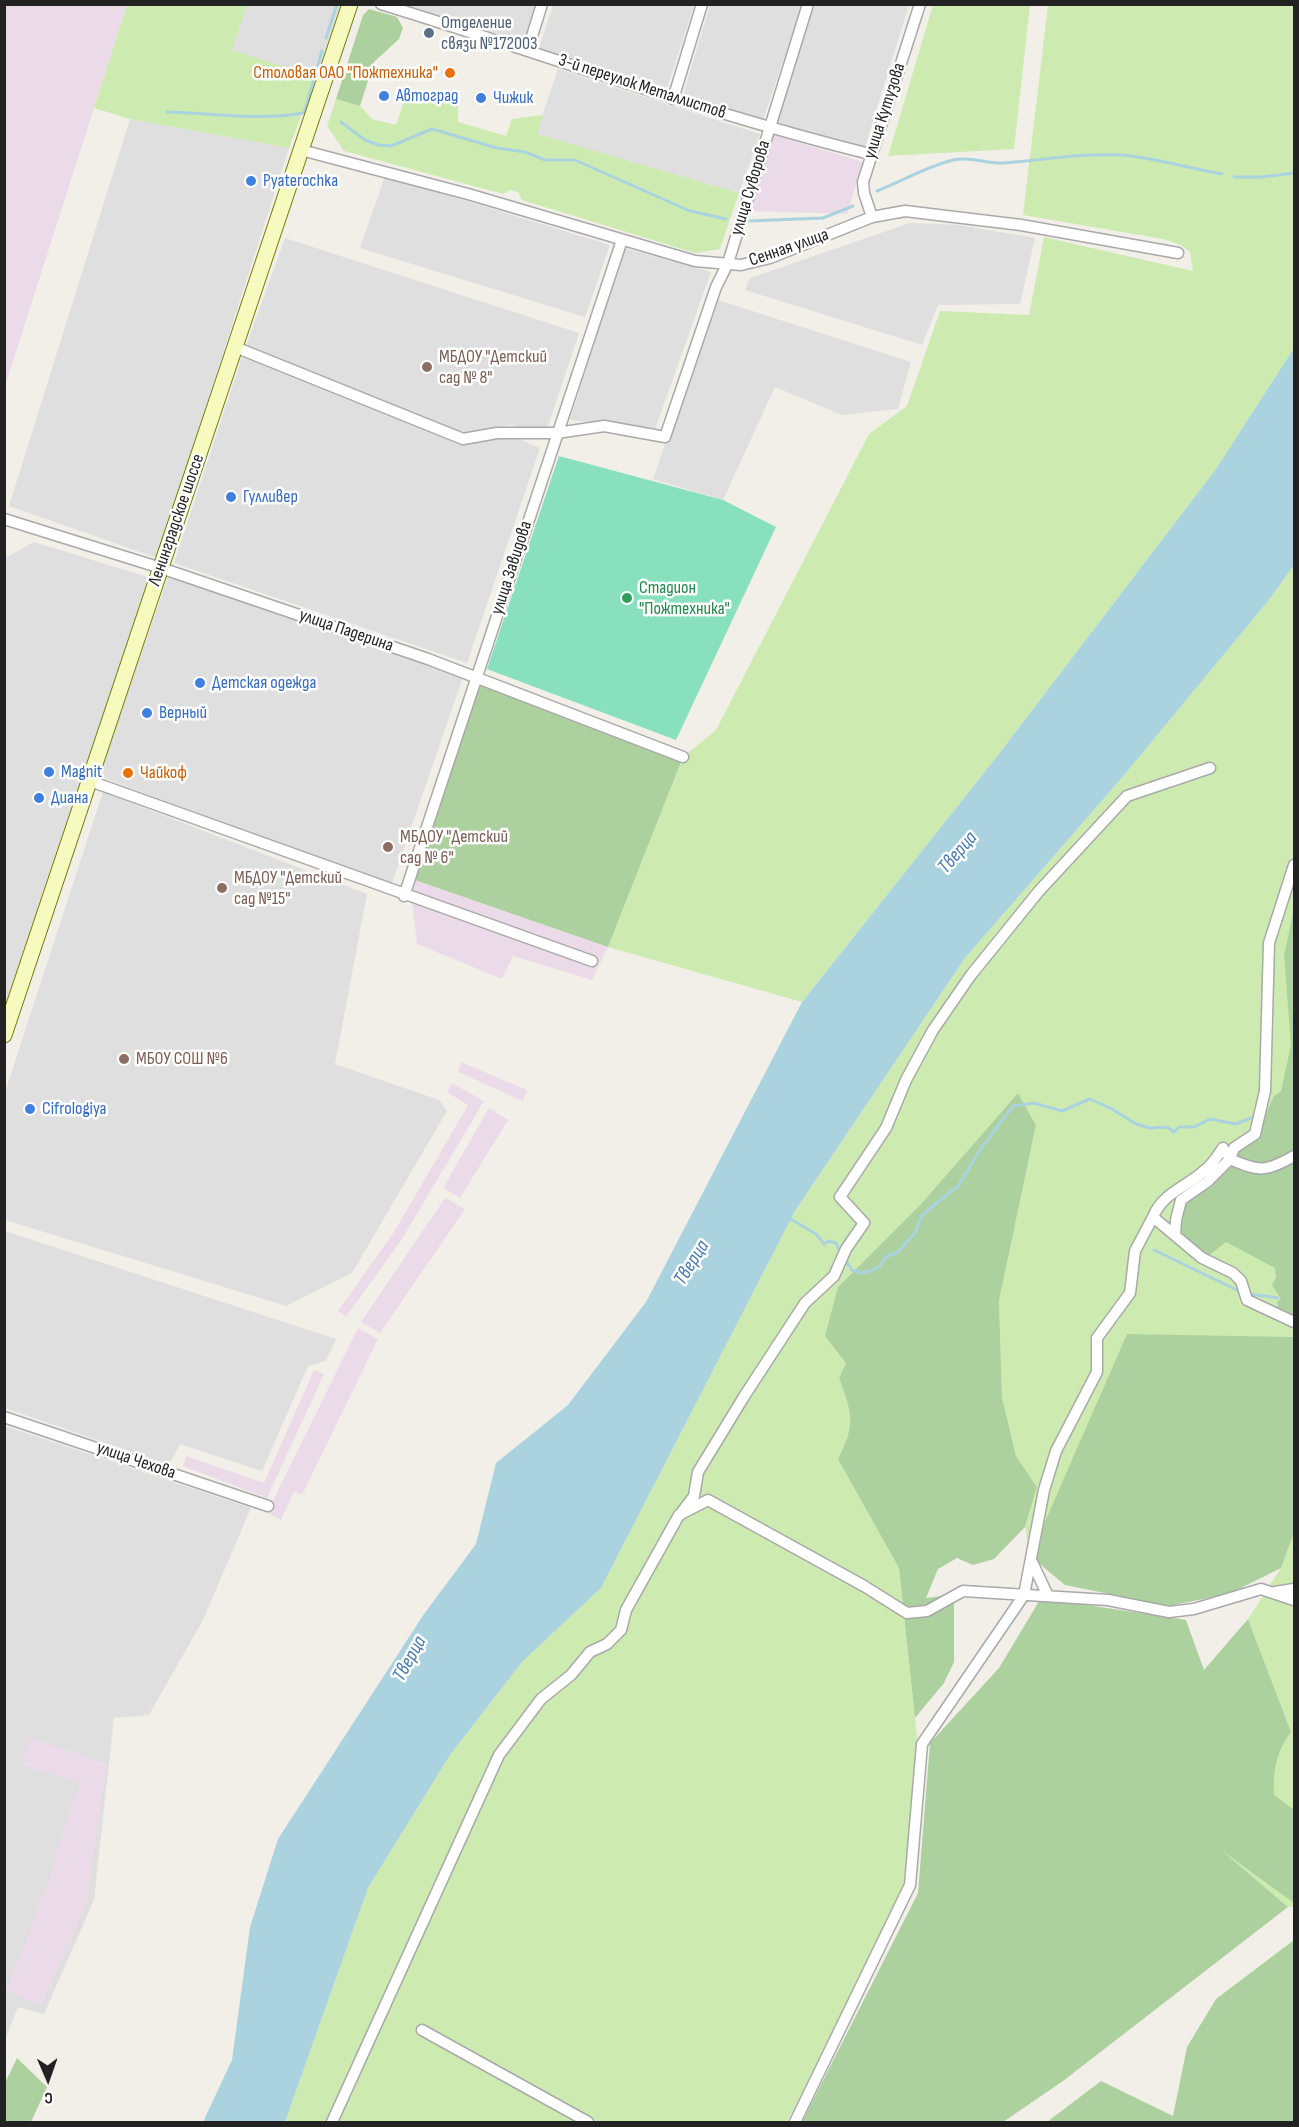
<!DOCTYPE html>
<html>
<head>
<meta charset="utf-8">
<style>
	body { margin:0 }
	#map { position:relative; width:1299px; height:2127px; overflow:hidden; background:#f2efe9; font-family:"Sofia Sans Condensed",sans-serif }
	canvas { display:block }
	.frame { position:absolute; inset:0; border:6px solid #222; pointer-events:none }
	.north { position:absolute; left:18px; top:2049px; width:60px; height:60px; -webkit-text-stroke:4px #fff; paint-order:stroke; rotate:178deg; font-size:16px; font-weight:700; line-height:24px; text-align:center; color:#222 }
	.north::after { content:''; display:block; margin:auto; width:21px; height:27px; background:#222; clip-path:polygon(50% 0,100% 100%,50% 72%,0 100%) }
</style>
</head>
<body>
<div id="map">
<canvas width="1299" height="2127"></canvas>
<div class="frame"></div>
<div class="north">С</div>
</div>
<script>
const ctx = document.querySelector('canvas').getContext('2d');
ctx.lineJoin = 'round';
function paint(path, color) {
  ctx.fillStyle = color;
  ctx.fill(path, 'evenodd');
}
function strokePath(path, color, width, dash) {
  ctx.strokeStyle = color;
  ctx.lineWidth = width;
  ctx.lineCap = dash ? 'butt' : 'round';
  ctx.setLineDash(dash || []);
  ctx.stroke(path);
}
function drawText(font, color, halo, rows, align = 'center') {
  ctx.font = font + ' "Sofia Sans Condensed",sans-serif';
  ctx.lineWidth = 5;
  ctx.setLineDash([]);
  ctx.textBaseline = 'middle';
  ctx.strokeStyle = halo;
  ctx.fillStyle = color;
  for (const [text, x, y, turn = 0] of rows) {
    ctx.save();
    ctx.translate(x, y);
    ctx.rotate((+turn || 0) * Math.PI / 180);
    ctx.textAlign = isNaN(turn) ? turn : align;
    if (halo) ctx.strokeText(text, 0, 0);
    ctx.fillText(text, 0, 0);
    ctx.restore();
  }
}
paint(new Path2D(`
	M247,5H341L316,77L232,50Z
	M399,5H538L526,42Z
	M553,5H694L667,88L539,48Z
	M710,5H802L763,120L683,95Z
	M813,5H909L865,147L776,123Z
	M558,69L760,134L739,193L536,134Z
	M130,119L289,148L157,558L9,506Z
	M385,176L610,245L585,317L360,248Z
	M910,223L959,225L1035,238L1020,304L938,305L922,345L745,290L750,278Z
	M285,238L579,333L545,435L512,425L465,434L246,346Z
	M624,248L711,272L655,429L570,420Z
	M715,299L911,362L898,409L842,415L775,387L723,500L653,479Z
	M242,357L460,445L512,436L540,448L467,663L174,563Z
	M34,542L151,578L5,1005V558Z
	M168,577L463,677L391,886L99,776Z
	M103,792L367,894L335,1064L439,1100L447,1111L352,1273L286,1306L5,1220V1092Z
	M5,1231L336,1339L326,1361L308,1366L262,1471L180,1444L169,1465L5,1408Z
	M5,1426L251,1508L203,1620L149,1715L114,1718L94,1900L44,2014L18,2007L5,2040Z`), '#e0dfdf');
paint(new Path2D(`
	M5,5H127L5,386Z
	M771,134L863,162L847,214L747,211Z
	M409,878L608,947L592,980L513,956L502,979L417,944Z
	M461,1062L527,1090L523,1101L458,1072Z
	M452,1083L484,1101L402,1239L346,1317L338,1311L394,1232L468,1105L447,1092Z
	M489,1108L508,1120L460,1198L443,1188Z
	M445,1198L465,1209L380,1333L361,1322Z
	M358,1328L378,1339L302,1495L294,1491L281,1520L267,1513Z
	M314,1370L324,1374L267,1498L183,1466L186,1456L264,1483Z
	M29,1737L107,1764L86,1905L41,2006L6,1991L47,1886L79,1782L23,1765Z`), '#ebdbe8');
paint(new Path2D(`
	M127,5H247L232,50L316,77L289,148L130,119L94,108Z
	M933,5H1030L1014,149L888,156Z
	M1048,5H1294V348L1216,469L995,759L802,1002L608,947L683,757L716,730L869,434L907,406L940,311L1029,315L1044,237L1193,271L1190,252L1181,245L1163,239L1023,215Z
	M408,89L458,103V122L506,136L512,119L543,115L537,134L739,193L720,249L695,253L522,200L518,192L510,190L503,194L344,151L327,126L336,99L360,106L372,119L396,125Z
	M1294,565V908L1284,955L1294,1066V1337H1238L1030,1556L1025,1527L1037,1487L1016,1456L1002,1397L999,1301L1036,1125L1018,1093L921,1204L838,1287L846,1363L839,1378C852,1414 856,1424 839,1459L899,1568L918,1746L905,1882L854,1993L787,2122H285L368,1888L450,1755L522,1662L601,1588L795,1211L965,958L1120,780L1269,600Z
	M1294,1533V1907H1288L1210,1843L1291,1732L1248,1619L1281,1568Z`), '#cdebb0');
paint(new Path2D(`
	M369,9L397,17L403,28L399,39L374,62L360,106L336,99L363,15Z
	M477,676L683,757L608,947L409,878Z
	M1294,908V1317L1278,1307L1277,1302L1281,1299L1272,1285L1276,1277L1275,1268L1226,1242L1208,1256L1185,1240L1178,1221L1183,1202L1241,1147L1263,1120L1274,1096L1281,1091L1291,1045L1284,955Z
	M1018,1093L1036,1125L999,1301L1002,1397L1016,1456L1037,1487L1025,1527L994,1559L973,1565L957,1558L938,1569L926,1598L954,1594V1662L944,1683L915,1718L899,1568L838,1459C856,1424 852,1414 839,1378L846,1363L825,1336L838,1287L921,1204Z
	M1127,1334L1294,1337V1533L1281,1568L1229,1594L1168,1606L1065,1585L1030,1556Z
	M1041,1598L1186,1620L1204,1670L1248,1619L1291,1732C1276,1752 1273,1770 1274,1795L1294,1810V1903L1221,1850L1288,1907L1063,2081L1003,2122H802L918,1893L930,1743L999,1668Z
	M1294,1940V2122H1047L1101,2081L1173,2116L1187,2047L1216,1999Z
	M17,2058L47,2087L31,2122H5V2083Z`), '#add19e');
paint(new Path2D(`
	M559,456L723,500L776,527L676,740L487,669Z`), '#88e0be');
paint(new Path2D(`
	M1294,348V565L1269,600L1120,780L965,958L795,1211L601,1588L522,1662L450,1755L368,1888L285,2122H203L232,2060L250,1927L278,1839L424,1614L476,1544L496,1463L568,1405L646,1302L802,1002L995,759L1216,469Z`), '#aad3df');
strokePath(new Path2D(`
	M326,38L337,4
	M167,112C213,113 259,121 304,113L322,51
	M341,122L365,140L379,145L391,146L432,129L497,148L525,152L545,160H575L690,211L726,219
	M1234,177H1261L1294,173
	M877,191C903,181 925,167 953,160C969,156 987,164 1003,163C1043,160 1082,153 1122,155C1156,158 1188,168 1222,174
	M748,221L823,218L853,206
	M789,1218L816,1234L824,1244L829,1241L836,1243L840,1252
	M1154,1250L1241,1292
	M844,1258L852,1270L862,1273L870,1271L879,1267L886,1257L898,1252L915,1233L922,1215L958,1186L980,1150L1013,1106L1034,1103L1062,1111L1090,1099L1112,1109L1136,1124L1150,1128L1167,1127L1174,1132L1179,1127H1194L1210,1119L1236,1124L1251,1118
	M1249,1294L1278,1298`), '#aad3df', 3);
const street = new Path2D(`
	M381,4C544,54 704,113 870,154
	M528,49L542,4
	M673,99L702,4
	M301,150L468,194L695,261L741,265L770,258L872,217L905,211L1021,225L1178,253
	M872,217L864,193L863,182L920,4
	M235,347L463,439L497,433H557L604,426L665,437L716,287L728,263L808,4
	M4,519L161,568L428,659L683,757
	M90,781L592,961
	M1294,865L1269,943L1265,1091L1255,1134L1234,1148L1230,1159C1259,1172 1266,1172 1294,1156
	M404,896L622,240
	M1175,1235L1176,1220L1181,1200L1207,1182L1230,1159L1223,1148C1218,1155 1212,1165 1205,1170C1187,1187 1163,1192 1153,1217L1202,1258L1233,1273L1241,1281L1247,1300L1294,1322
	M4,1417L268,1506
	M682,1512L694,1496L698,1472L745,1395L805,1303L834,1276L846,1249L864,1223L840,1197L886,1128L906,1080L933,1030L971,975L1039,891L1127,796L1210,768
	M1032,1562L1048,1596
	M1275,1592L1294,1589
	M422,2030L588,2122
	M332,2122L499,1755L541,1699L571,1675L590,1652L607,1644L621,1630L626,1610L679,1515L708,1500L864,1586L907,1613L927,1611L963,1591L1108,1600L1169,1612L1194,1609L1261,1589L1294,1600
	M795,2122L910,1885L922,1744L1024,1595L1044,1490L1056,1451L1097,1372V1338L1130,1293L1135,1251L1153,1217`);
const secondary = new Path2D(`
	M4,1035L350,4`);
strokePath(street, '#a9a9a9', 13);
strokePath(secondary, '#707d05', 17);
strokePath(street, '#fff', 10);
strokePath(secondary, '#f7fabf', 15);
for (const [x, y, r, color] of [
	[429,33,6,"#5c6f8a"],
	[450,73,6,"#e8710a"],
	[384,96,6,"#3f7fe0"],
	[481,98,6,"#3f7fe0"],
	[251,181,6,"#3f7fe0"],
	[427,367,6,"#8d6e63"],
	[231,497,6,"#3f7fe0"],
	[627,598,6,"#2e9e5b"],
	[200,683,6,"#3f7fe0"],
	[147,713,6,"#3f7fe0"],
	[49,772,6,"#3f7fe0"],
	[128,773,6,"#e8710a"],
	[39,798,6,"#3f7fe0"],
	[388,847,6,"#8d6e63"],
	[222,888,6,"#8d6e63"],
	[124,1059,6,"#8d6e63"],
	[30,1109,6,"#3f7fe0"]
]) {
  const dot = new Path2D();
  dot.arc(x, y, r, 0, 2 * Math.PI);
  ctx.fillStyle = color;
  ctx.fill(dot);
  strokePath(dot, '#fff', 2);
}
drawText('18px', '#4e5e75', '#fff', [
	["Отделение",441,23],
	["связи №172003",441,44]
], 'left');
drawText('18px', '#c56008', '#fff', [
	["Столовая ОАО \"Пожтехника\"",438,73],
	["Чайкоф",140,773,"left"]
], 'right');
drawText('18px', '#222', '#fff', [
	["3-й переулок Металлистов",642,87,18],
	["улица Кутузова",885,111,-72],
	["улица Суворова",751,188,-73],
	["Сенная улица",789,248,-19],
	["Ленинградское шоссе",177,520,-71],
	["улица Завидова",512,568,-72],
	["улица Падерина",346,631,19],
	["улица Чехова",136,1461,19]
]);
drawText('18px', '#366cbe', '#fff', [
	["Автоград",396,96],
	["Чижик",493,98],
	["Pyaterochka",263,181],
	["Гулливер",243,497],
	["Детская одежда",212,683],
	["Верный",159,713],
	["Magnit",61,772],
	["Диана",51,798],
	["Cifrologiya",42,1109]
], 'left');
drawText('18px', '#785e54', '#fff', [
	["МБДОУ \"Детский",439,357],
	["сад № 8\"",439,378],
	["МБДОУ \"Детский",400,837],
	["сад № 6\"",400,858],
	["МБДОУ \"Детский",234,878],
	["сад №15\"",234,899],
	["МБОУ СОШ №6",136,1059]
], 'left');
drawText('18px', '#27864d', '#fff', [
	["Стадион",639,588],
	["\"Пожтехника\"",639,609]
], 'left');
drawText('italic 20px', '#4a7aab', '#fff', [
	["Тверца",958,853,-49],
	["Тверца",692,1263,-58],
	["Тверца",410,1659,-61]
]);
</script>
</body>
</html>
